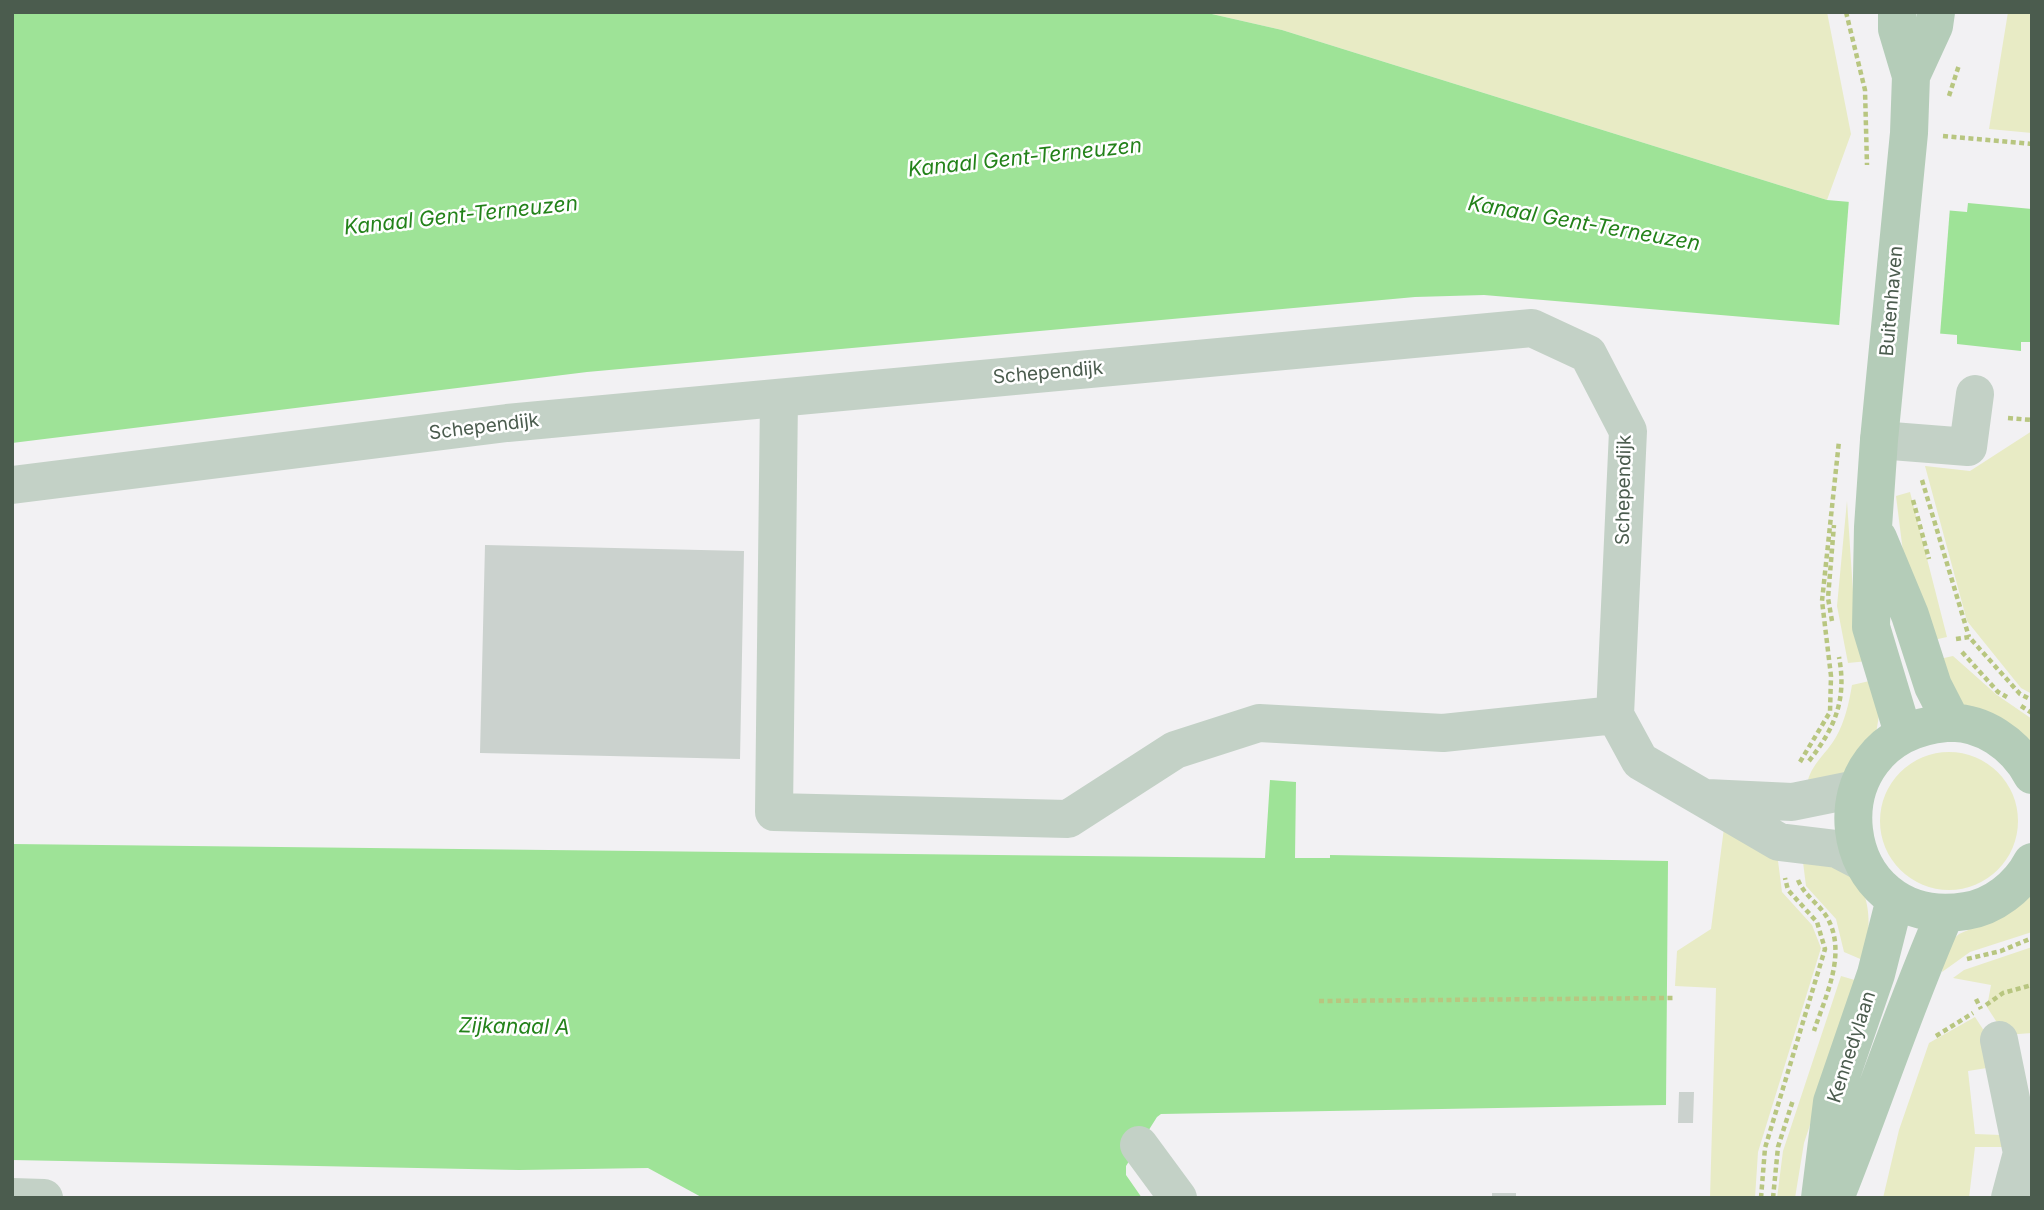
<!DOCTYPE html>
<html>
<head>
<meta charset="utf-8">
<style>
	body { margin:0 }
	#map { position:relative; width:2044px; height:1210px; overflow:hidden; background:#f2f1f3; font-family:Inter,sans-serif }
	canvas { display:block }
	.frame { position:absolute; inset:0; border:14px solid #4b5c4e; pointer-events:none }
</style>
</head>
<body>
<div id="map">
<canvas width="2044" height="1210"></canvas>
<div class="frame"></div>
</div>
<script>
const ctx = document.querySelector('canvas').getContext('2d');
ctx.lineJoin = 'round';
function paint(path, color) {
  ctx.fillStyle = color;
  ctx.fill(path, 'evenodd');
}
function strokePath(path, color, width, dash) {
  ctx.strokeStyle = color;
  ctx.lineWidth = width;
  ctx.lineCap = dash ? 'butt' : 'round';
  ctx.setLineDash(dash || []);
  ctx.stroke(path);
}
function drawText(font, color, halo, rows, align = 'center') {
  ctx.font = font + ' Inter,sans-serif';
  ctx.lineWidth = 5;
  ctx.setLineDash([]);
  ctx.textBaseline = 'middle';
  ctx.strokeStyle = halo;
  ctx.fillStyle = color;
  for (const [text, x, y, turn = 0] of rows) {
    ctx.save();
    ctx.translate(x, y);
    ctx.rotate((+turn || 0) * Math.PI / 180);
    ctx.textAlign = isNaN(turn) ? turn : align;
    if (halo) ctx.strokeText(text, 0, 0);
    ctx.fillText(text, 0, 0);
    ctx.restore();
  }
}
paint(new Path2D(`
	M1203,12H1827L1851,134L1827,200L1282,30Z
	M2008,12H2032V133L1989,129Z
	M2032,431V694L2021,688L1967,621L1925,466L1970,471Z
	M1910,492L1947,637L1929,641L1903,552L1896,496Z
	M1847,501L1853,592L1868,661L1848,663L1837,606Z
	M1953,656L1997,695L2032,719V755L1966,709L1935,660Z
	M1874,680L1879,715L1876,734L1842,776L1807,789C1807,767 1826,755 1836,737C1845,721 1849,703 1852,685Z
	M1880 821a69 69 0 1 1 138 0a69 69 0 1 1-138 0Z
	M1724,828L1777,853L1782,892L1812,925L1821,948L1758,1152L1755,1198H1710L1716,988L1675,986L1677,951L1711,929Z
	M1802,854C1812,857 1825,858 1834,863C1875,881 1871,925 1865,961L1844,952L1836,919L1806,886Z
	M2032,893V932L1970,952L1942,972L1946,946L1959,934L1998,917Z
	M2032,947V1033L2005,1035L1987,1007L1991,985L1953,978L1964,970Z
	M1841,976L1858,981L1804,1143L1795,1198H1777L1783,1151Z
	M1975,1017L1992,1043L1993,1067L1968,1071L1975,1134L2001,1135L2002,1147H1975L1969,1198H1883L1899,1130L1929,1043Z`), '#e8ebc5');
paint(new Path2D(`
	M12,12H1203L1282,30L1827,200L1967,212L1968,203L2032,209V342H2021V351L1957,344V335L1484,295L1415,297L587,372L12,443Z
	M1270,780L1296,782L1295,858H1330V855L1668,861L1666,1105L1161,1114L1157,1117L1126,1166V1175L1142,1198H703L648,1168L519,1170L12,1160V844L1265,858Z`), '#9ee397');
paint(new Path2D(`
	M1849,199L1950,207L1940,335L1839,327Z`), '#f2f1f3');
paint(new Path2D(`
	M485,545L744,551L740,759L480,753Z
	M1679,1092H1694L1693,1123H1678Z
	M1492,1193H1516V1198H1492Z`), '#cbd2ce');
strokePath(new Path2D(`
	M1846,12L1865,90L1867,165
	M1949,96L1959,65
	M1943,136L2032,144
	M2008,418L2032,420
	M1922,480L1969,637
	M1913,500L1929,559
	M1832,621L1828,598L1834,525
	M1956,639L1969,637L2020,694L2032,700
	M1962,652L1998,692L2007,697
	M2021,706L2032,713
	M1809,761C1835,728 1847,699 1839,657
	M1800,762L1830,712L1831,676L1822,601L1839,441
	M1798,880C1805,897 1820,904 1828,919C1847,955 1825,997 1814,1031
	M1967,959L2001,951L2032,938
	M1976,999L1981,1009
	M1319,1001L1673,998
	M1986,1005L2003,993L2032,985
	M1936,1036L1973,1013
	M1761,1198L1765,1148L1825,949L1817,922L1788,890L1785,878
	M1773,1198L1778,1147L1793,1100`), '#b8c680', 4.5, [5, 3.5]);
strokePath(new Path2D(`
	M779,398L774,812L1068,819L1175,750L1259,723L1443,733L1615,715
	M1879,440L1968,447L1975,394
	M12,485L507,423L1532,328L1588,354L1628,431L1615,715L1640,761L1779,842L1837,849L1862,862
	M1707,798L1792,802L1856,789
	M1999,1040L2022,1153L2010,1198
	M1139,1145L1178,1198
	M12,1197L44,1198`), '#c3d1c6', 38);
strokePath(new Path2D(`
	M1897,12V29L1911,76L1909,133L1879,440L1873,527L1871,627L1903,733
	M1911,76L1934,26L1936,12
	M1878,538L1910,615L1933,686L1952,723
	M2032,775C2016,745 1982,720 1946,723C1808,736 1832,933 1966,911C1993,907 2019,887 2032,862
	M1820,1198L1832,1102L1876,974L1895,899
	M1835,1198C1873,1104 1904,1007 1945,914`), '#b4ccb8', 38);
drawText('19px', '#4b5c4e', '#fff', [
	["Buitenhaven",1892,301,-85],
	["Schependijk",1048,373,-5],
	["Schependijk",484,427,-7],
	["Schependijk",1624,490,-89],
	["Kennedylaan",1852,1047,-72]
]);
drawText('italic 21px', '#23821a', '#fff', [
	["Kanaal Gent-Terneuzen",1025,158,-6],
	["Kanaal Gent-Terneuzen",461,216,-6],
	["Kanaal Gent-Terneuzen",1584,224,10],
	["Zijkanaal A",514,1027,1]
]);
</script>
</body>
</html>
